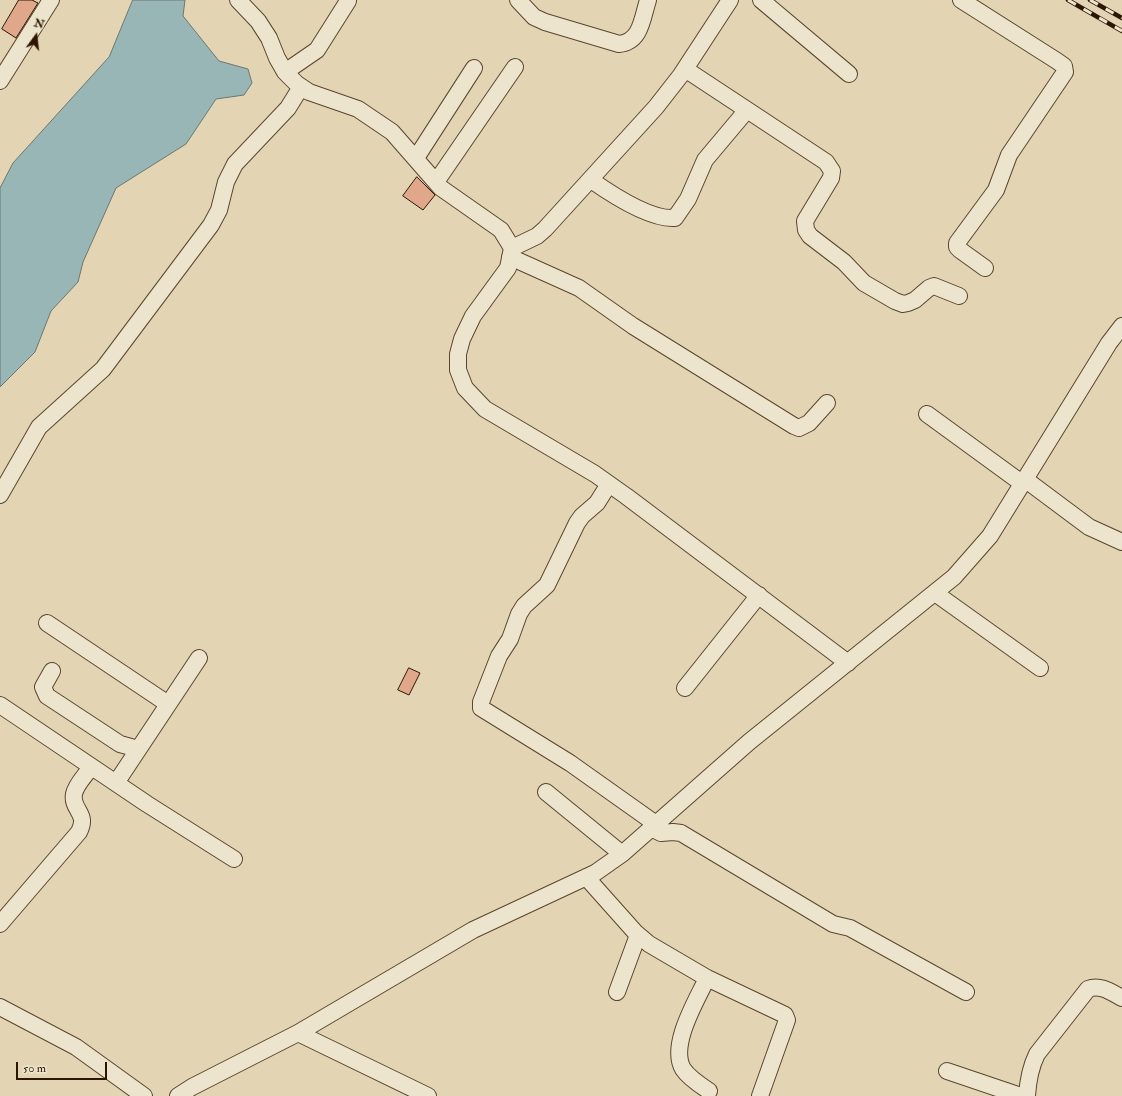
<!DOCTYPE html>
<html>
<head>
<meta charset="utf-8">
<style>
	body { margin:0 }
	#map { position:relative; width:1122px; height:1096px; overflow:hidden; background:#e3d5b4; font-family:"IM FELL Double Pica",serif }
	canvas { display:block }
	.north { position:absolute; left:16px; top:16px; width:40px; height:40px; -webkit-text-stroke:3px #ede4ce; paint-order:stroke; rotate:15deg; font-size:11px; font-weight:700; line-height:16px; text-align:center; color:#2c1601 }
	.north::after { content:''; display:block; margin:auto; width:14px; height:18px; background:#2c1601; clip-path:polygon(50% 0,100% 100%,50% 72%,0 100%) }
	.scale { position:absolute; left:16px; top:1062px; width:91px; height:18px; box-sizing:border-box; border:2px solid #2c1601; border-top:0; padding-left:5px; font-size:12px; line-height:14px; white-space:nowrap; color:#2c1601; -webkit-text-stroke:3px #ede4ce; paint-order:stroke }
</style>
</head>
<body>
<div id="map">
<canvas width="1122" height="1096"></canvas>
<div class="north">N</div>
<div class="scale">50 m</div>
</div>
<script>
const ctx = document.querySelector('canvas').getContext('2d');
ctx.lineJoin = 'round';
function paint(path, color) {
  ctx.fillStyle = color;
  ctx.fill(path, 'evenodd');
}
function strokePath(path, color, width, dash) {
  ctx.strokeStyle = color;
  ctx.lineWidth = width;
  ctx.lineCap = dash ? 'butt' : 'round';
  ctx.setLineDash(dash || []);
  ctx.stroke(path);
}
const water = new Path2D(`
	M133,0H185L183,16L219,61L248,69L252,83L244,95L216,99L186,144L116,188L83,262L78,282L51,311L35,352L0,387V188L13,163L109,57Z`);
paint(water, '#98b6b6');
strokePath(water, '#6d766e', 1);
const building = new Path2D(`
	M19,0H32L38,3L16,38L2,29Z
	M417,177L435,195L423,210L403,196Z
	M409,668L420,673L409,695L398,690Z`);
paint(building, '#e1a78b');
strokePath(building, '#2c1601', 1);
const minor = new Path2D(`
	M238,0L258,21L269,38L277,58L285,72L297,84L309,92L358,109L392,132L441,188L501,230L512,248L508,268L473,316L462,339L458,354V370L465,388L485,409L595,474L626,496L848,663
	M518,0L534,17L545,22L619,44C641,42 642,19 648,0
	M761,0L849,74
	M961,0L1057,61L1064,66L1065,72L1009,155L996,190L957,243V247L960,250L985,268
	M685,69L826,162L832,171L831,178L805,221L806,230L810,236L844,262L864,283L895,301L903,304L908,303L915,300L929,288L934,286L959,296
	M285,72L317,50L348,1
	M0,81L51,0
	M416,158L474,68
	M591,180C611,194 650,220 675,218L688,199L705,160L747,110
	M436,182L515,67
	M512,248L537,236L545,229L656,107L681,75L730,0
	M510,257L579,288L633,326L794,426L799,428L809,423L827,403
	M927,414L1023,484
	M1026,480L1089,527L1122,542
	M609,484L597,503L582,516L577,523L547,585L524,606L519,614L510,639L499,656L481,702V708L570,763L656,824
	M0,495L39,427L103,369L211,225L219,210L226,182L235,164L288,108L301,87
	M935,593L1040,668
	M47,623L168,704
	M52,671L43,687L47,696L120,744L138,749
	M685,688L759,595
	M0,705L147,804L234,859
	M116,783L199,658
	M546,792L622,854
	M651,828L661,833L673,832L681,833L833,924L850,928L966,992
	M586,877L635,932L649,944L707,978L785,1015L787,1020L760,1096
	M0,924L79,832C89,813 71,810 74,794C76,784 86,775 91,767
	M707,978C697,1000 669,1045 683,1069C689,1078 700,1085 709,1091
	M617,992L638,935
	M0,1007L76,1047L144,1096
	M298,1033L428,1096
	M947,1071L1021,1096
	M178,1096L192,1087L298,1033L473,930L595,873L622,854L749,742L954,577L990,536L1109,343L1122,326
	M1027,1096C1028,1080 1030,1068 1037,1054L1088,989C1100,984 1111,992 1122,998`);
strokePath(minor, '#5a462e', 18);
strokePath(minor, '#ede4ce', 16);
const rail = new Path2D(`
	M1068,0L1122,31
	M1090,0L1122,18`);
strokePath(rail, '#2c1601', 4.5);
strokePath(rail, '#ede4ce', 3, [9]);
</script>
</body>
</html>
